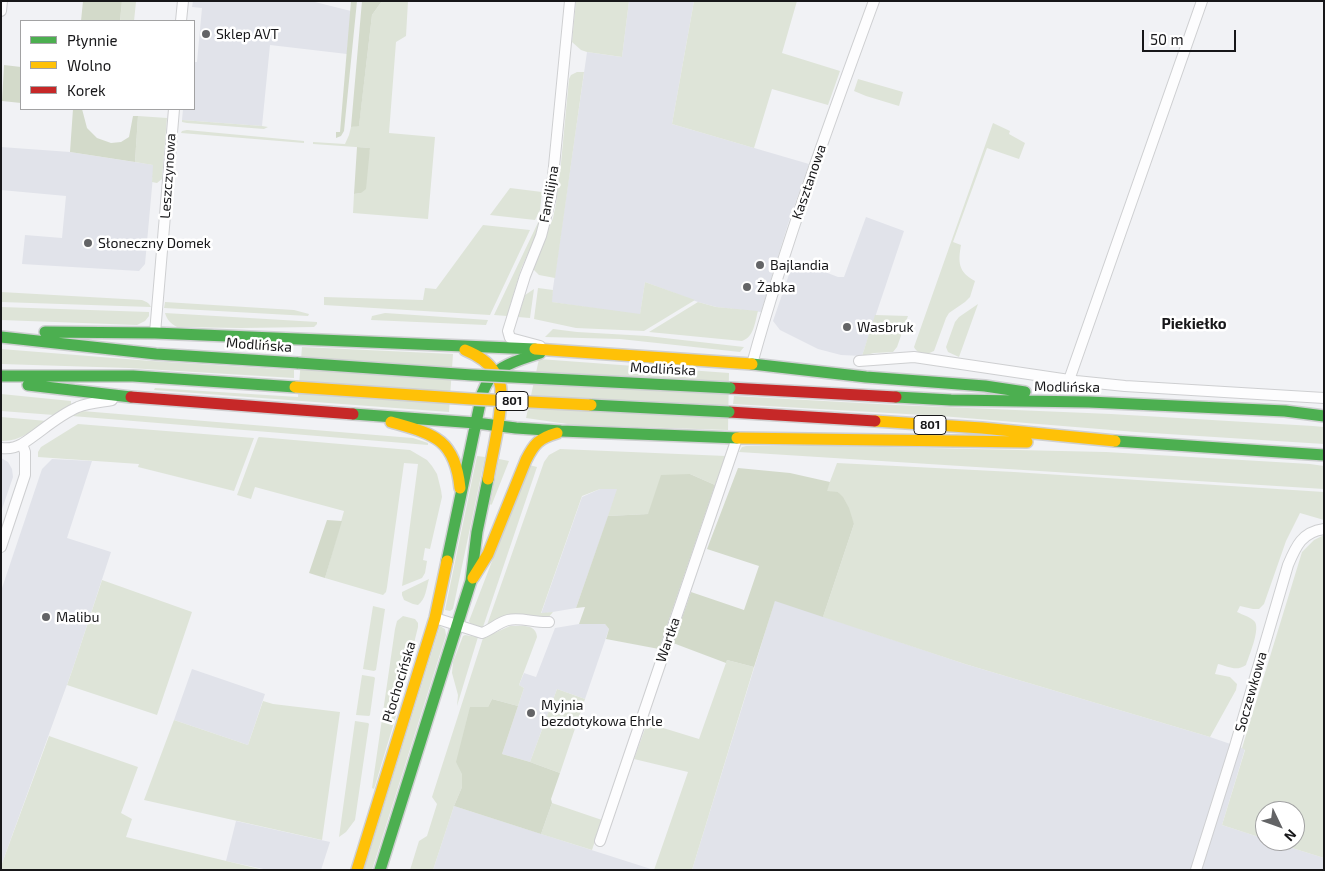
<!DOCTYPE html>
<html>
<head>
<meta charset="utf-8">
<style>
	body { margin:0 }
	#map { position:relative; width:1325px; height:871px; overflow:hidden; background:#f1f2f5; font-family:"Exo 2",sans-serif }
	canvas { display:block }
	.frame { position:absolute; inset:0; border:2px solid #171719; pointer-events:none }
	.legend { position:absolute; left:20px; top:20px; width:175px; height:90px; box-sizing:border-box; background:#fff; border:1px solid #a2a2a3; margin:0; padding:6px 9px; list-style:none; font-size:15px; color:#171719 }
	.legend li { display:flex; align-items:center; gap:10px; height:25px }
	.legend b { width:25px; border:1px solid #a2a2a3 }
	.north { position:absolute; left:1255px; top:801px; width:50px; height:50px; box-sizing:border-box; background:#fff; border:1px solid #a2a2a3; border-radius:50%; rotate:132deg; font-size:14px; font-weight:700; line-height:20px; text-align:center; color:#171719 }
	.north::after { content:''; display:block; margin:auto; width:18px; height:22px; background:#636466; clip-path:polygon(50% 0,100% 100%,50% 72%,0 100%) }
	.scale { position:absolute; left:1142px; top:30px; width:94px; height:22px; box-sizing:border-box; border:2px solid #171719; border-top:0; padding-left:6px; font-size:15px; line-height:18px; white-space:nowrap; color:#171719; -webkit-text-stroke:4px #fff; paint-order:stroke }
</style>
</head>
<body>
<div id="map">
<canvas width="1325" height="871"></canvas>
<div class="frame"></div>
<ul class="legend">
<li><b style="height:6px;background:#4caf50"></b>Płynnie</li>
<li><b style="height:6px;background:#ffc107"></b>Wolno</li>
<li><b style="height:6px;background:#c62828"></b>Korek</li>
</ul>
<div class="north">N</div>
<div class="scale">50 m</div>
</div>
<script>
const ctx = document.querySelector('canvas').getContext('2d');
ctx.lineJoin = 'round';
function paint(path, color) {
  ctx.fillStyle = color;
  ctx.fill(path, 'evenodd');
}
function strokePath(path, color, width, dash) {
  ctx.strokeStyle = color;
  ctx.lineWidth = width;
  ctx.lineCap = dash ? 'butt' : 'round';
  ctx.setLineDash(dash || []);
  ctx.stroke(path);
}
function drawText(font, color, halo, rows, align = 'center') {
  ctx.font = font + ' "Exo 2",sans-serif';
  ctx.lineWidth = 5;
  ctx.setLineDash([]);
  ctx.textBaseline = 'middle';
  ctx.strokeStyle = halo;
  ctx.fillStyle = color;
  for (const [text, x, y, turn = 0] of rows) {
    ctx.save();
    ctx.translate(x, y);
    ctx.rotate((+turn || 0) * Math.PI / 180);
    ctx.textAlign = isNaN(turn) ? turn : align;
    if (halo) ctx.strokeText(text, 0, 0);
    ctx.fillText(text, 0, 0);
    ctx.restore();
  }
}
paint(new Path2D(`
	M193,1H311L351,11L347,54L270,45L262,126L182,120L183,109H194V62H197L202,8L192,7Z
	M629,1H694L672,124L809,164L788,224L761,312L716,307L698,302L645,282L640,315L551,302L587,52L622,57Z
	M1,147L70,152L154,165L145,264L139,271L22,264L25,235L62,238L66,196L1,190Z
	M866,217L904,231L862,356L841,355L818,349L780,330L773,321L794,260L838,277H844Z
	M1,458L8,462L12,469L13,477L1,512Z
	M52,459L92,461L67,538L111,552L73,668L1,866V591L42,469Z
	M600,489H618L576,608L541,614L582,497Z
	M775,600L965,664L1210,737L1245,749L1222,825L1265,839V841H1270L1324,858V870H692Z
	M579,624H605L609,629L585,699L557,689L530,762L502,754L524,688L519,685L524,673L536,677L555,628Z
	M192,669L265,694L248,745L174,720Z
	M454,806L654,870H433Z
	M236,821L330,842L321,870H268L226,861Z`), '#e1e3ea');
paint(new Path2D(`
	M122,1H149V2H136L134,21H120Z
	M382,1H408L406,36L396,42L389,133L435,137L428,219L353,213L354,194L361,193L370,148L313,144V142L345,144L349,135L351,127L359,125L372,15Z
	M576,1H629L622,57L587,52L581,50L572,42Z
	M694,1H797L782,53L840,71L828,105L772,89L754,148L672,124Z
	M577,72H584L555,278L539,275L532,268L553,218L556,203L561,163L569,79L571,75Z
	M858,79L903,92L899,106L866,96L854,91Z
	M138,116L167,118L162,179L157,183L152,182L153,165L135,162Z
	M182,120L262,126L268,127L264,129L187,123L182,122Z
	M993,123L1010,131L1009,134L1025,143L1019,159L987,148L953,242L961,245C958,262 958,272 975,281L970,297L965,302L949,313L946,318L934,351C927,355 918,355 914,347Z
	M187,130L304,141V143L181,133L182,131Z
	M510,188L542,192L540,210L535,220L490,215Z
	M544,210L541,224L521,269L507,316L494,315Z
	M483,225L530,230L490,315L324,305V297L423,300L425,288L436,289Z
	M645,282L695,300L644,331L576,328L534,319L538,288L553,290L552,302L640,314Z
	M534,289L530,318L518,317L525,295Z
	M1,292L142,300C147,302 149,303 151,307L1,302Z
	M165,302L294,310L309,314L308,316L164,308Z
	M698,302L716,307L758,311C755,322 754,337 742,341L649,332Z
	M978,304L959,357L948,352L946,347L955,322L959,317Z
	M1,307L149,312V316L145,321L137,325L1,320Z
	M165,313L317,322V324L314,327L241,328L177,327C171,324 167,320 165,313Z
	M385,313L488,320L486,325L371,320L372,316Z
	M875,315L908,316L897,347L893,352L874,353L862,356Z
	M553,329L577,332L647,336L744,347L740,352L620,339L545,337Z
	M302,347L453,354L449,412L154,390L155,388L298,397Z
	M1,349L151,361L294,370V378L129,368L1,364Z
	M539,359L729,373L728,430L574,425L526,418Z
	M1,394L71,401V404L54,415L1,411Z
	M734,396L896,405L1111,414L1313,426L1324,427V444L1136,432L941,416L733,404Z
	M82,411L388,436L413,438L428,443V445L72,416Z
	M1,417L47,421C33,430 19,442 1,441Z
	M78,424L254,438L234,491L138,467L139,464L38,457V452L41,447Z
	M259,437L410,450L427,460L432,466L437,474L441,490L442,497L430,549L425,548L423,560L427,561L425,573L422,578L402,586L418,464L404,463L387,587L386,592L383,595L325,578L344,511L255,487L251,499L237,495L258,438Z
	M746,446H840L1106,452L1310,464L1324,466V489L739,452L742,447Z
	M560,449L726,456L715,485L690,474L648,514L608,516L617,489H600L582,496L541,613L553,612L547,619C519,614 512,609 487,625L544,462L549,455Z
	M477,456L485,457L453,609L450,611L445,610Z
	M499,459L509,461L492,504L491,505L490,504Z
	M837,463L1014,472L1324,492V520L1300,513L1286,541L1264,604L1259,609H1253L1240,606L1237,612C1243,615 1251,617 1255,622C1260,630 1249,656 1246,665C1236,672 1228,666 1218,664L1215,674L1230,677L1237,684L1236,690L1210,737L965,664L823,617L854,524L838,492H826Z
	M529,465L537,467L483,627C476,627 472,627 469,621Z
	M1322,536H1324V858L1270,841H1295V811H1265V839L1222,825L1245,750L1242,748L1302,552L1314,540Z
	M429,579C426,589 426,599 418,605L413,604L404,600L402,595V592Z
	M102,580L192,612L157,715L67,685L73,668Z
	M373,606L385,609L376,670L374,671L363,669Z
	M403,616L415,619L418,623V627L396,716L374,789L372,788L395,629L397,621Z
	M440,626L445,629L446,635L372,870H364Z
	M510,626C521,626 536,623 537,637L519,685L524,688L518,706L492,699L488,707H481L462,773V787L454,806L433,870H410L419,841L427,836L437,804L432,797L483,638Z
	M465,635L478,637L457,706L458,695L452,673L453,662L463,636Z
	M727,660L754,667L692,870H654L688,772L634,759L647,723L699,739Z
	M362,675L374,677L375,678L370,715L369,716L356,715Z
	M557,689L585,699L560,773L530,762Z
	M263,701L273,704L340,712L322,840L144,800L174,720L248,745Z
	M355,721L368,723L369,724L355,820L346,832L339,837Z
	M49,736L138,767L121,813L132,819L126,837L264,870H1V866Z
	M552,803L602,820L592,850L541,834Z`), '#dee4d8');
paint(new Path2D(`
	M83,1H122L120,21H81Z
	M351,1H357L344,131L341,136L336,138V132H340Z
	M362,1H382L372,15L359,126L351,127Z
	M4,65L21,67V103L2,101Z
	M73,109H82L87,128L97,138L111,143L121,142L129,137L133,116H138L135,162L70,152Z
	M357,147L370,148L366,189L361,193L354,194Z
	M738,468L790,473L830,482L827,491L838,492L843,497L849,508L854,524L823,617L775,601L754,667L727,660L726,663L673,643L691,592L744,610L759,566L707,549Z
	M690,474L715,485L659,649L606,639L609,629L605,624H579L585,607L576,608L608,516L648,514L661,475Z
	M327,520L342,521L325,578L309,573Z
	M492,699L518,706L502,754L530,762L560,773L551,799L552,803L541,834L454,806L462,787V774L456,762L470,707H488Z`), '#d3daca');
const street = new Path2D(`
	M1,11L2,1
	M181,21L183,1
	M155,333L174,109
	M540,346L510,338L508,331L525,276L541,236L551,197L570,1
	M859,361L914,357L1076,381L1125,386L1324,398
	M752,364C786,241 830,121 874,1
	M1069,380L1202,1
	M1,448C9,449 15,448 22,444C41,432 57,416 78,407C88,403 101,402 112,400
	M1,547L25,475V452L22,444
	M435,618L482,633C491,630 499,622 508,620C521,617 535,623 549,622
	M600,841L737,438
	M1196,870L1235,746L1288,565C1296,546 1302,532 1324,529`);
const fast = new Path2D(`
	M45,332L155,333
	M155,333L535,349
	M1,337L156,354L298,363
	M752,364L866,377L985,386L1025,392
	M1,376H133L295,387
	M28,385L131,397
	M896,397L951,400L1089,402L1285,411L1324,416
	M353,414L476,423L516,428L561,431L737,438
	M1115,441L1324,455
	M447,561L482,394C485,387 488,378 495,373C507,363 525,358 540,353
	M380,870L471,581L477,532L488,479`);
const slow = new Path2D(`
	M535,349L752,364
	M465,350C477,355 488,361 495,373C498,378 501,386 501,391C501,421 493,450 488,479
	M875,421L982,428L1115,441
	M391,422C433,434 455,438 460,488
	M737,438L1027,442
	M473,578L488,554L526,460C534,444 539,438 557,433
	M357,870L435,618L447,561`);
const jam = new Path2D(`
	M730,388L896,397
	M131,397L353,414
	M729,412L875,421`);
strokePath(street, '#cecfd1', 12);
strokePath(fast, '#cecfd1', 14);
strokePath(slow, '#cecfd1', 14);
strokePath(jam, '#cecfd1', 14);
strokePath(street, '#fdfdfe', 10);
strokePath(fast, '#4caf50', 11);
strokePath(slow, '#ffc107', 11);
strokePath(jam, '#c62828', 11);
const fastBridge = new Path2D(`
	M298,363L472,375L730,388
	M591,405L729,412`);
const slowBridge = new Path2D(`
	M295,387L471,399L591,405`);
strokePath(fastBridge, '#cecfd1', 14, []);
strokePath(slowBridge, '#cecfd1', 14, []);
strokePath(fastBridge, '#4caf50', 11);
strokePath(slowBridge, '#ffc107', 11);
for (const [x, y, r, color] of [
	[206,34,5,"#636466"],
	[88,243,5,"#636466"],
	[760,265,5,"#636466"],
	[747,287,5,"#636466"],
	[847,327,5,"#636466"],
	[46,617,5,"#636466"],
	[531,713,5,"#636466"]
]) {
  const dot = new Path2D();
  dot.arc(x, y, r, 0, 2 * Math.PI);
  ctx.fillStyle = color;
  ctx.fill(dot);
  strokePath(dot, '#fff', 2);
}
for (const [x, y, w] of [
	[512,401,32],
	[930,425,32]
]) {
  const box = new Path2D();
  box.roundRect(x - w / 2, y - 9.5, w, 19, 4);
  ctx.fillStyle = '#fff';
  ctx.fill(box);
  strokePath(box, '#171719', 1);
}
drawText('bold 12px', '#171719', null, [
	["801",512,401],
	["801",930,425]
]);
drawText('14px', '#171719', '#fff', [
	["Sklep AVT",216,34],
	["Słoneczny Domek",98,243],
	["Bajlandia",770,265],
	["Żabka",757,287],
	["Wasbruk",857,327],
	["Malibu",56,617],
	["Myjnia",541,705],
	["bezdotykowa Ehrle",541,721]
], 'left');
drawText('14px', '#171719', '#fff', [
	["Leszczynowa",168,176,-86],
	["Kasztanowa",809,182,-71],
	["Familijna",549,194,-80],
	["Modlińska",259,345,4],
	["Modlińska",663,369,3],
	["Modlińska",1067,387,1],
	["Wartka",668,640,-71],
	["Płochocińska",399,682,-73],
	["Soczewkowa",1251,692,-74]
]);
drawText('bold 15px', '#171719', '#fff', [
	["Piekiełko",1194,324]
]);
</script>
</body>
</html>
